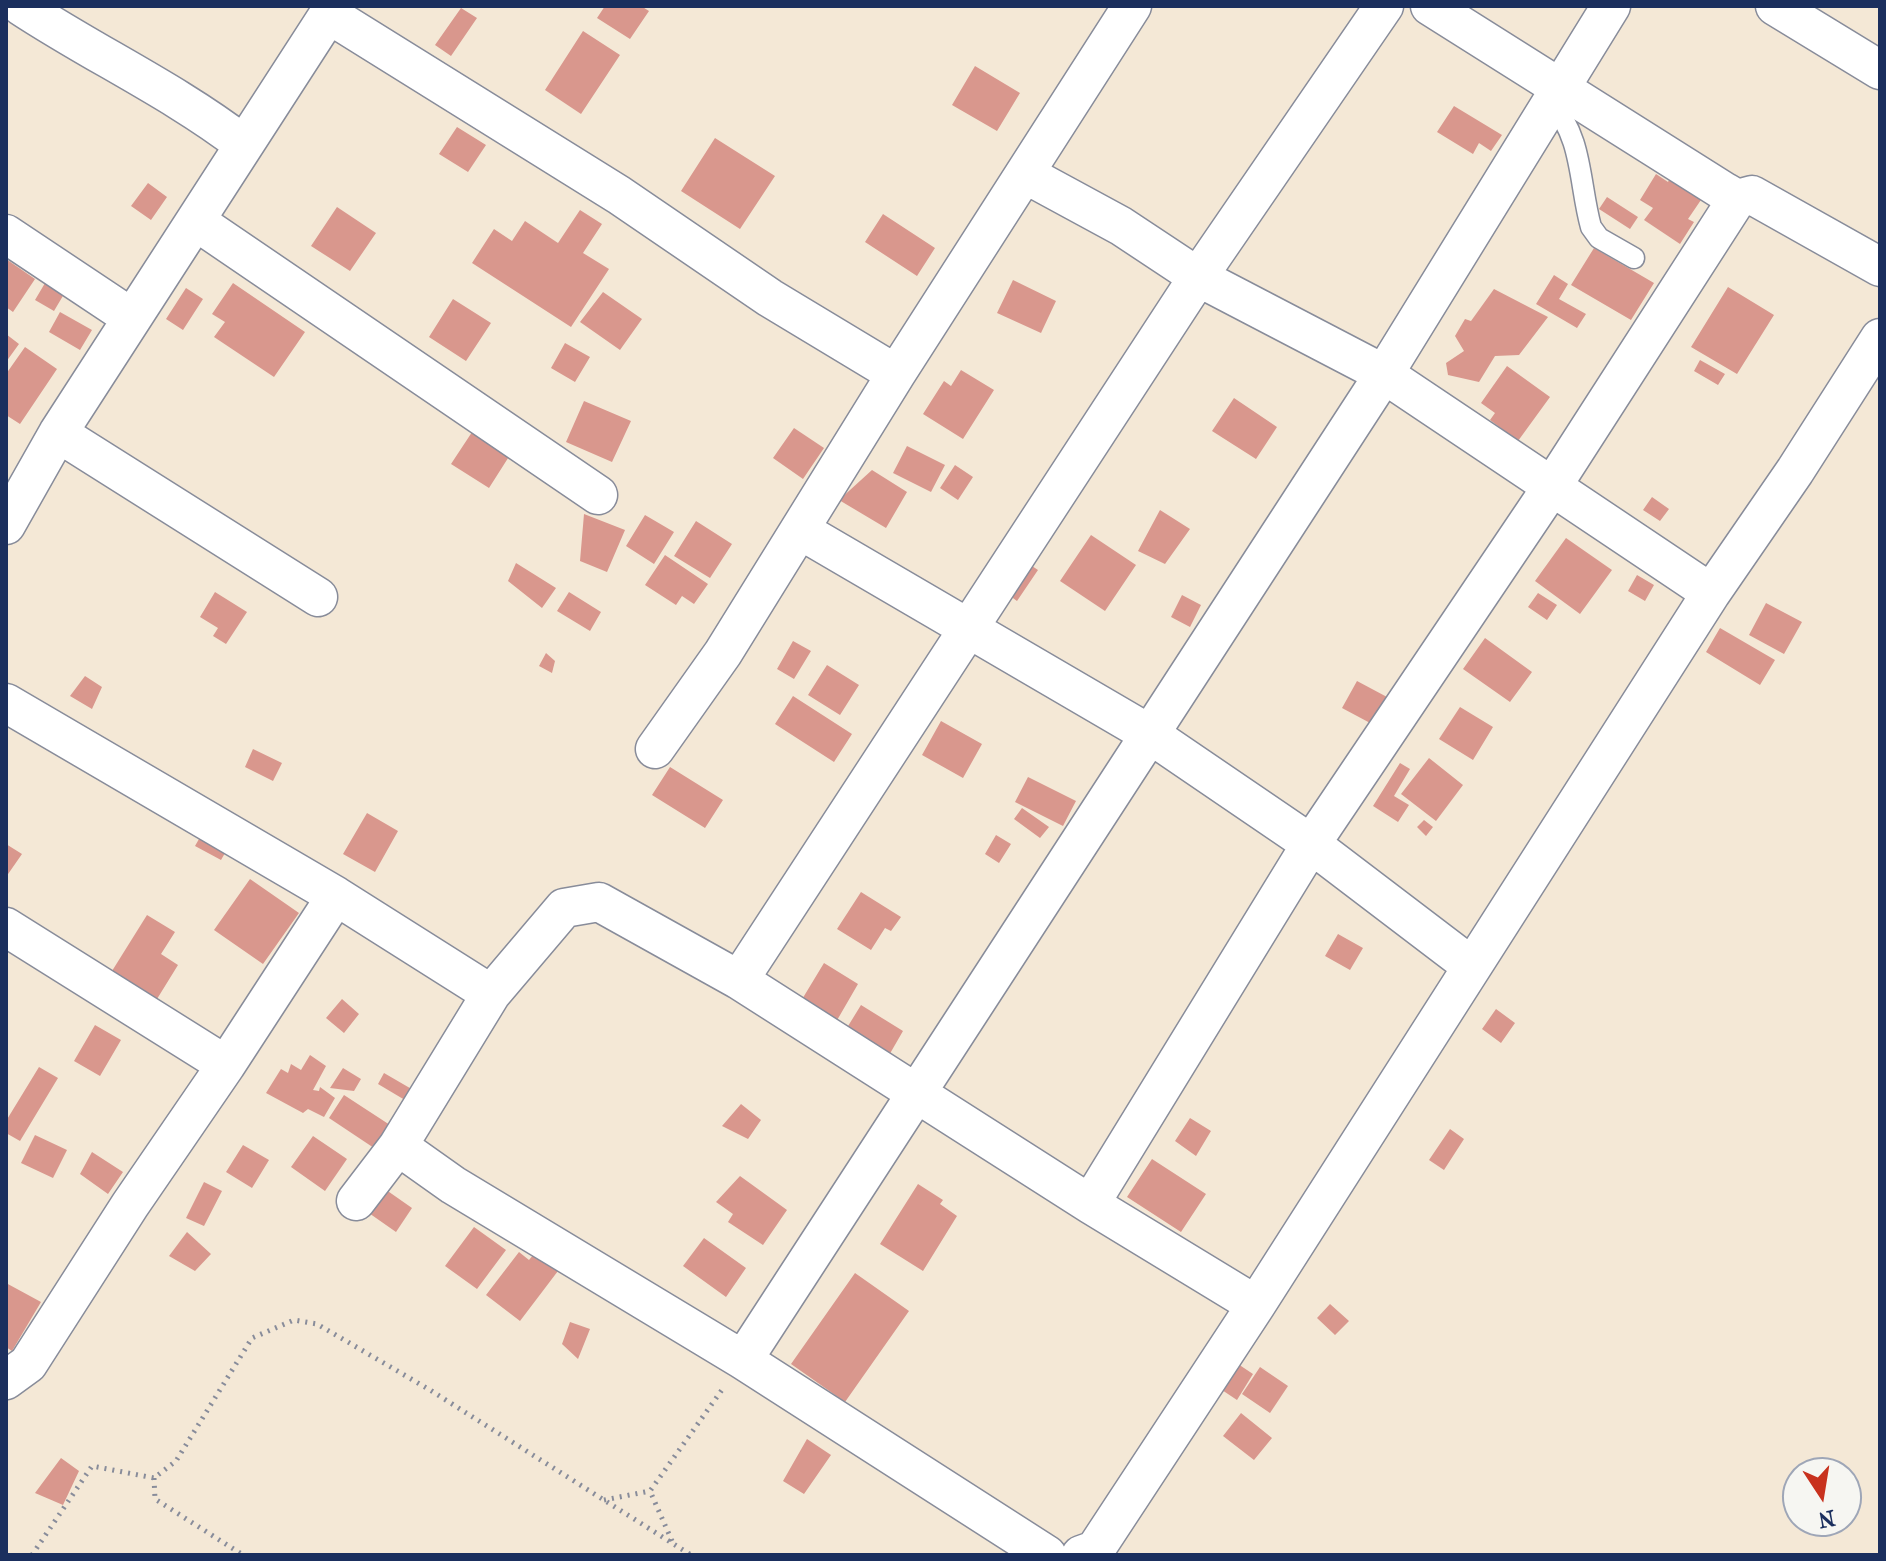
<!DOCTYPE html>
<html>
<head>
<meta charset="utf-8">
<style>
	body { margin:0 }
	#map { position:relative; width:1886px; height:1561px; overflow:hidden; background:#f4e8d6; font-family:"IM FELL French Canon",serif }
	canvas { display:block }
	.frame { position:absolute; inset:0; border:8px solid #1b2f5e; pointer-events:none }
	.north { position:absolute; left:1782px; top:1457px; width:80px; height:80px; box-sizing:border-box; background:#f6f6f2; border:2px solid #9ea6b7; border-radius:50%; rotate:168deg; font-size:22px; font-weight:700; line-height:32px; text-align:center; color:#1b2f5e }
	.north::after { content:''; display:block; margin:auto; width:28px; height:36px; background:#c8321e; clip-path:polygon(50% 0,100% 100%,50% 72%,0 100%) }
</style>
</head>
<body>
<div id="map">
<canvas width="1886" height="1561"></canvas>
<div class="frame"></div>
<div class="north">N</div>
</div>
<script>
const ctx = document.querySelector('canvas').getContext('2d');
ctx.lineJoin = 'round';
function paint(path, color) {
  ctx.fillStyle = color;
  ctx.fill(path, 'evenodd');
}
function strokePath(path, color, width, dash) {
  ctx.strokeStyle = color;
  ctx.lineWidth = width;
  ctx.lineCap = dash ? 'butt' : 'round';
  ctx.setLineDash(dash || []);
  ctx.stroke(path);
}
paint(new Path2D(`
	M605,6H641L649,11L630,39L597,18Z
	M461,8L477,18L451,56L435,45Z
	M583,31L620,55L581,114L545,90Z
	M975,66L1020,93L997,131L952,105Z
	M1454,106L1502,135L1491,151L1479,143L1473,154L1437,132Z
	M457,127L486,145L468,172L439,154Z
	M715,138L775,176L740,229L681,191Z
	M1656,174L1668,182L1671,176L1703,197L1688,219L1694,222L1680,244L1644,220L1653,208L1640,200Z
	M148,183L167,197L151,220L131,206Z
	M1607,197L1638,217L1630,229L1599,209Z
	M337,207L376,233L350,271L311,246Z
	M580,210L602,224L583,253L609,269L571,327L472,263L494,229L512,241L525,221L558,243Z
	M883,214L935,248L917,276L865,242Z
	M1594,248L1654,283L1631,320L1571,285Z
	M6,259L35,279L13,312L6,307Z
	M1554,275L1568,284L1559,299L1586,314L1577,328L1536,304Z
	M48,278L67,289L54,311L35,300Z
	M1013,280L1056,301L1041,333L997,313Z
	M233,283L305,332L274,377L214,337L225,322L212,314Z
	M1728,287L1774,315L1737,374L1691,347Z
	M186,288L203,299L183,330L166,319Z
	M1494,289L1548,317L1519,355L1495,356L1479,382L1448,375L1446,363L1464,351L1455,336L1465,319L1471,321Z
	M603,292L642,319L620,350L580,322Z
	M453,299L491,323L466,361L429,337Z
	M60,312L92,330L80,350L49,332Z
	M6,334L19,344L6,362Z
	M565,343L590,357L575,382L551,368Z
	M25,347L57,369L20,424L6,415V374Z
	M1700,360L1725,374L1718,385L1694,371Z
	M1507,366L1550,397L1518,441L1490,420L1495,413L1481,403Z
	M961,370L994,390L963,439L923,414L944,381L951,386Z
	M1234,398L1277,427L1256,459L1212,431Z
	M584,401L631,421L612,462L566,442Z
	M480,420L517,444L489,488L451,464Z
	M794,428L824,448L803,479L773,458Z
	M907,446L945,465L931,492L893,473Z
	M955,465L973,477L958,500L940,488Z
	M872,470L907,492L886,528L839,500Z
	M1652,497L1669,509L1660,521L1643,510Z
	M1160,510L1190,529L1165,564L1138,551Z
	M584,514L625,530L607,572L580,561Z
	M645,515L674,532L654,564L626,546Z
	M696,521L732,544L710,578L674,556Z
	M1091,535L1136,565L1105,611L1060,581Z
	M1566,538L1612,570L1580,614L1535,581Z
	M665,555L708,584L694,604L682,596L676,605L645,585Z
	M1023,560L1038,570L1017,601L1002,590Z
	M516,563L556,588L542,608L508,581Z
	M1637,575L1654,585L1645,601L1628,591Z
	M215,592L247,612L226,644L213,636L218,628L200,617Z
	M569,592L601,612L590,631L557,611Z
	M1538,593L1557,605L1547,620L1528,607Z
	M1182,595L1201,605L1190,627L1171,617Z
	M1766,603L1802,622L1784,654L1749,635Z
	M1720,628L1775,660L1760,685L1706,652Z
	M1485,638L1532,672L1510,702L1463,669Z
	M793,641L811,651L794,679L777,669Z
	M546,653L555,661L552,673L539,666Z
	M827,665L859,685L840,715L808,695Z
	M85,676L102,687L92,709L70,696Z
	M1357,681L1387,697L1372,724L1342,708Z
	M793,696L852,734L834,762L775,724Z
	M1460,707L1493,727L1473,760L1439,739Z
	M941,721L982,744L963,778L922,755Z
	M253,749L282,763L273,781L245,767Z
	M1429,758L1463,785L1436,821L1401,794Z
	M1400,763L1410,769L1394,796L1409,805L1398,822L1373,806Z
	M670,767L723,800L705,828L652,795Z
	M1028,777L1076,801L1063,826L1015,802Z
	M1022,808L1049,827L1040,838L1014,819Z
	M367,813L398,831L375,872L343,854Z
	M1424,820L1433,827L1426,836L1417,827Z
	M203,832L229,846L221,860L195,846Z
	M996,835L1011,844L999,863L985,854Z
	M6,844L22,854L6,877Z
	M250,879L299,913L263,964L214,930Z
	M861,892L901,917L891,931L885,928L871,950L837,929Z
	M147,915L175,932L161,954L178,965L157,999L112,971Z
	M1338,934L1363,948L1350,970L1325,956Z
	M824,963L858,984L836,1022L801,1001Z
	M342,999L359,1014L344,1033L326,1018Z
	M861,1005L903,1031L888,1057L845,1031Z
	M1496,1009L1515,1023L1501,1043L1482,1029Z
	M95,1025L121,1040L100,1076L74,1061Z
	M310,1055L326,1066L313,1090L319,1091L320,1087L335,1098L324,1117L308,1109L303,1113L266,1093L281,1069L288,1073L291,1064L301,1070Z
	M39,1067L58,1078L20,1141L6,1133V1121Z
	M343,1068L361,1079L354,1091L330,1088Z
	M384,1073L427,1098L420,1109L378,1084Z
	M344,1095L390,1125L374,1148L329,1118Z
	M741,1104L761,1120L748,1139L722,1126Z
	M1190,1118L1211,1131L1196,1156L1175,1141Z
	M1450,1129L1464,1139L1444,1170L1429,1160Z
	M35,1135L67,1150L53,1178L21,1163Z
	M313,1136L347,1159L325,1191L291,1167Z
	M243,1145L269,1160L252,1188L226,1172Z
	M92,1152L123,1172L108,1194L80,1174Z
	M1152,1159L1206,1194L1181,1232L1127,1197Z
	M740,1176L787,1210L763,1245L728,1222L733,1214L716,1202Z
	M204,1182L222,1191L204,1226L186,1218Z
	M918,1184L943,1200L940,1204L957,1216L923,1271L880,1244Z
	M382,1187L412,1208L396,1232L366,1211Z
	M474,1227L506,1250L477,1289L445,1266Z
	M187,1232L211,1254L195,1271L169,1256Z
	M704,1238L746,1268L726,1297L683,1266Z
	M538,1249L561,1267L520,1321L486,1295L519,1252L529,1260Z
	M855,1273L909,1311L845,1402L791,1364Z
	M6,1283L41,1302L12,1351L6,1347Z
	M1330,1304L1349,1321L1335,1335L1317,1318Z
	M570,1322L590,1329L578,1359L562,1344Z
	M1238,1364L1253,1374L1237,1400L1222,1390Z
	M1260,1367L1288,1386L1270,1413L1242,1394Z
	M1241,1413L1272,1438L1254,1460L1223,1436Z
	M807,1439L831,1455L804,1494L783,1481Z
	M61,1458L79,1471L63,1505L35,1493Z`), '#d9978d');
const service = new Path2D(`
	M1551,103C1583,137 1579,184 1591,227L1599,238L1634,258`);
const minor = new Path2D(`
	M21,6C94,54 174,91 243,144
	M1430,6L1725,192L1737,199L1752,195L1880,267
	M1775,6L1880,70
	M330,15L619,195L770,298L896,374
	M1027,175L1121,226L1198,277L1384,374L1711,593
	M197,222L598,495
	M6,234L132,318
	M58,433L318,597
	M6,525L58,433L334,6
	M800,530L1151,735L1311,844L1470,965
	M6,703L336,896L226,1065L6,927
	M655,749L723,653L896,374L1132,6
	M336,896L491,994
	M739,980L1198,277L1384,6
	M356,1201L398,1146
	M1090,1204L1256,1305
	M743,1360L1384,374L1611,6
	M6,1380L28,1364L130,1205L226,1065
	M1047,1555L743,1360L453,1185L398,1146L491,994L564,908L599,902L739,980L1090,1204L1311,844L1551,488L1737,199
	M1081,1555L1095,1550L1256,1305L1711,593L1795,471L1880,338`);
strokePath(service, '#888c9a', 23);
strokePath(minor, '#888c9a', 41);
strokePath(new Path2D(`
	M154,1478L155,1499L243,1555
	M604,1500L650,1491
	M672,1541L650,1491L724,1387
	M32,1555L92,1466L154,1478L176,1461L252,1338L294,1320L317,1324L430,1390L691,1555`), '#888c9a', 5, [2, 6]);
strokePath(service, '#fff', 20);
strokePath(minor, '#fff', 38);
</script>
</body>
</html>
